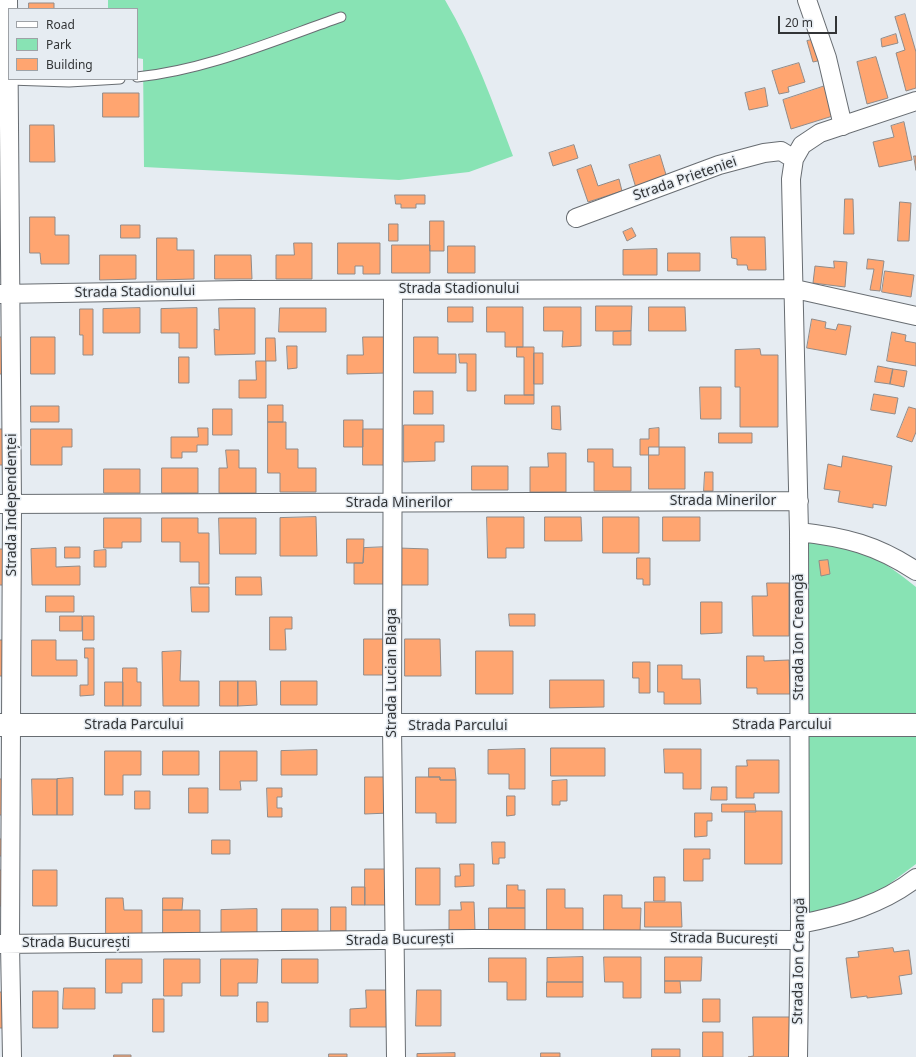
<!DOCTYPE html>
<html>
<head>
<meta charset="utf-8">
<style>
	body { margin:0 }
	#map { position:relative; width:916px; height:1057px; overflow:hidden; background:#e6ecf2; font-family:"Noto Sans",sans-serif }
	canvas { display:block }
	.legend { position:absolute; left:8px; top:8px; width:130px; height:72px; box-sizing:border-box; background:#e6ecf2; border:1px solid #9ea2a7; margin:0; padding:5px 7px; list-style:none; font-size:12px; color:#323436 }
	.legend li { display:flex; align-items:center; gap:8px; height:20px }
	.legend b { width:20px; border:1px solid #9ea2a7 }
	.scale { position:absolute; left:778px; top:16px; width:59px; height:18px; box-sizing:border-box; border:2px solid #323436; border-top:0; padding-left:5px; font-size:12px; line-height:14px; white-space:nowrap; color:#323436; -webkit-text-stroke:3px #e6ecf2; paint-order:stroke }
</style>
</head>
<body>
<div id="map">
<canvas width="916" height="1057"></canvas>
<ul class="legend">
<li><b style="height:5px;background:#fff"></b>Road</li>
<li><b style="height:11px;background:#88e3b4"></b>Park</li>
<li><b style="height:11px;background:#ffa570"></b>Building</li>
</ul>
<div class="scale">20 m</div>
</div>
<script>
const ctx = document.querySelector('canvas').getContext('2d');
ctx.lineJoin = 'round';
function paint(path, color) {
  ctx.fillStyle = color;
  ctx.fill(path, 'evenodd');
}
function strokePath(path, color, width, dash) {
  ctx.strokeStyle = color;
  ctx.lineWidth = width;
  ctx.lineCap = dash ? 'butt' : 'round';
  ctx.setLineDash(dash || []);
  ctx.stroke(path);
}
function drawText(font, color, halo, rows, align = 'center') {
  ctx.font = font + ' "Noto Sans",sans-serif';
  ctx.lineWidth = 3;
  ctx.setLineDash([]);
  ctx.textBaseline = 'middle';
  ctx.strokeStyle = halo;
  ctx.fillStyle = color;
  for (const [text, x, y, turn = 0] of rows) {
    ctx.save();
    ctx.translate(x, y);
    ctx.rotate((+turn || 0) * Math.PI / 180);
    ctx.textAlign = isNaN(turn) ? turn : align;
    if (halo) ctx.strokeText(text, 0, 0);
    ctx.fillText(text, 0, 0);
    ctx.restore();
  }
}
paint(new Path2D(`
	M108,0H445C474,49 493,103 513,156L469,172L399,180L144,167L143,59L137,58V9H108Z
	M807,541C826,544 848,545 865,553C884,562 900,574 916,587V864L884,888L851,903L809,914Z`), '#88e3b4');
const building = new Path2D(`
	M29,3H54V9H29Z
	M905,14L916,52V88L906,91L896,53L905,50L895,17Z
	M896,34L898,43L882,47L881,39Z
	M816,39L822,60L813,62L807,41Z
	M876,57L888,98L867,104L857,62Z
	M799,63L805,82L788,87L789,92L779,94L772,71Z
	M828,85L836,115L791,129L783,100Z
	M765,88L768,106L749,110L745,93Z
	M103,93H139V117H103Z
	M904,122L912,160L879,167L873,142L894,137L891,126Z
	M30,125H54L55,162H30Z
	M574,145L578,158L553,166L549,153Z
	M660,155L667,178L636,188L629,165Z
	M914,156H916V170Z
	M591,165L598,186L619,179L622,191L588,202L577,170Z
	M395,195H425V204H416V208H401V204H396Z
	M845,199H853L854,234H844Z
	M900,202L911,203L909,241H898Z
	M0,217H4V253H0Z
	M30,217H55V235H69V264H41L40,253H30Z
	M430,221H444V251H430Z
	M389,224H398V241H389Z
	M121,225H140V238H121Z
	M632,228L636,236L627,241L623,232Z
	M731,237H765L766,270H748L747,265H737V259L732,258Z
	M157,238H177V250H194V279L157,280Z
	M294,243H312V279H276V255H294Z
	M338,243H380V274H363V266H355V274H338Z
	M392,245H430V273H392Z
	M448,246H475V273H448Z
	M657,249V275H623V250Z
	M668,253H700V271H668Z
	M100,255H136V279L100,280Z
	M215,255H251L252,279H215Z
	M868,259L884,261L880,291L870,290L874,269H867Z
	M834,261L847,262L845,287L813,283L815,266L834,268Z
	M885,271L914,275L911,297L882,292Z
	M596,306H632L631,331H596Z
	M448,307H473V322H448Z
	M487,307H523V347H505V332H487Z
	M544,307H581V346L562,347L563,331H544Z
	M649,307H685L686,331H649Z
	M140,308V333H103V309Z
	M197,308V348H179V333H161V309Z
	M219,308H255V354L215,355L214,329L219,330Z
	M280,308H326V332H279Z
	M80,309H93V355H83V335H80Z
	M812,319L826,322L825,328L836,330L838,324L851,326L846,355L807,348Z
	M631,331V345H613V332Z
	M892,332L906,335L905,341L916,343V366L887,361Z
	M0,337H4V374H0Z
	M31,337H55V374H31Z
	M363,337H387V373L347,374V355H363Z
	M414,337H438V354H456V373H414Z
	M266,338H275L276,361H266Z
	M287,346H297V368L288,369Z
	M517,347H534V395H524V357H517Z
	M760,349L761,355H778V427H740V387H735V350Z
	M534,353H543V384H534Z
	M459,354H476V391H467V363H460Z
	M179,357H189V383H179Z
	M256,361H266V398H239V380H256Z
	M878,366L893,369L890,384L875,382Z
	M893,369L907,371L904,387L890,384Z
	M700,387H721V419H701Z
	M414,391H433V414H414Z
	M874,394L898,398L895,414L871,410Z
	M505,395H534V404H505Z
	M268,405H283V422H268Z
	M31,406H59V422H31Z
	M552,406H560L561,430L552,429Z
	M909,407L916,409V432L912,442L897,437Z
	M213,409H232V435H213Z
	M344,420H363V447H344Z
	M268,422H286V449H298V468H316V492H280V473H268Z
	M404,425H444V442H435V461L404,462Z
	M198,428H208V445H197V452H182V458H171V437H198Z
	M659,428V455H640V439H649V429Z
	M0,429H5V465H0Z
	M31,429H72V447H62V465H31Z
	M363,429H387L388,465H363Z
	M719,433H752V443H719Z
	M649,447H685V489H649Z
	M588,449H613V467H631V491H594V462H588Z
	M226,450H239V468H256V493H219V468H227Z
	M548,453H566V492H530V467H548Z
	M843,456L892,466L886,506L873,504V508L838,502L840,491L824,489L828,464L841,467Z
	M472,466H508V490H472Z
	M162,468H198V493H162Z
	M104,469H140V493H104Z
	M705,472H713V491H704Z
	M316,517L317,556H280V518Z
	M487,517H524V548H506V558H488Z
	M545,517H581L582,541H545Z
	M603,517H639V553H603Z
	M663,517H700V541H663Z
	M104,518H141V542H122V548H104Z
	M162,518H198V533H209V584H199V562H180V542H162Z
	M219,518H256V554H220Z
	M347,539H364L363,563H347Z
	M65,547H80V558H65Z
	M388,547V584H354V563H363L364,548Z
	M56,548V567L80,566V585H32L31,549Z
	M399,548L428,549V585H400Z
	M0,549H5V585H0Z
	M106,550V567H94V551Z
	M637,558H650V585H643V579H637Z
	M828,560L830,574L821,576L819,561Z
	M236,577H261L262,595H236Z
	M767,583H789V636H753L752,596H767Z
	M191,587H209V612H192Z
	M46,596H74V612H46Z
	M701,602H722V633L701,634Z
	M509,614H535V626H510Z
	M60,616H82V631H60Z
	M83,616H94V640H83Z
	M270,617H292V629H285L286,650H270Z
	M364,639H388V675H364Z
	M405,639H440L441,676H405Z
	M0,640H5V676H0Z
	M32,640H56V660H77V676H32Z
	M85,648H94V695L80,696V685H88V658H85Z
	M181,651L180,681H199V706H163L162,652Z
	M476,651H513V694H476Z
	M747,656H764V661L789,660L790,694H757V688H747Z
	M633,662H650V693H639V678H633Z
	M658,665H682V679H700L701,704H664V692H658Z
	M123,668H137V682H141V706H123Z
	M550,680H604V707L550,708Z
	M220,681H238V706H220Z
	M238,681H256L257,705L238,706Z
	M281,681H317V705H281Z
	M105,682H123V706H105Z
	M551,748H605V776H551Z
	M525,749V789H509V774H488V750Z
	M664,749H701V789H683V773H665Z
	M317,750V775H281V751Z
	M105,751H141V775H123V795H105Z
	M163,751H199V775H163Z
	M220,751H257V781H240L241,790H220Z
	M747,760H779V793H754V798H736V766H747Z
	M429,768H455L456,780H440V777H429Z
	M365,777H389V813L365,814Z
	M416,777H440V780H456V823H436V813H416Z
	M73,778V815H57V779Z
	M0,779H6V815H0Z
	M32,779H57V815H33Z
	M567,780V801H560V805H552V781Z
	M712,787H727V800H711Z
	M189,788H208V813H189Z
	M267,788H282V797H277V808H282V817H268Z
	M135,791H150V809H135Z
	M507,796H515V815L507,816Z
	M722,804H755L756,812H722Z
	M745,811H782V864H745Z
	M695,813H712V821H707V836L695,837Z
	M0,839H6V856H0Z
	M212,840H230V854H212Z
	M492,842H505V858H499V864H493Z
	M684,849H710V859H703V881H684Z
	M460,864H474V886L455,887V876H460Z
	M416,868H440V905H416Z
	M365,869H390V905H365Z
	M0,870H6V906H0Z
	M33,870H57V906H33Z
	M654,877H665V901H654Z
	M507,885H518V890H525V908H507Z
	M352,887H365V905H352Z
	M547,889H565V908H583V933H547Z
	M604,895H622V908H641L640,932H604Z
	M106,898H123L124,910H142V934H106Z
	M163,898H183L182,910H163Z
	M461,902H474L475,930H449V910H461Z
	M645,902H681L682,927H645Z
	M331,907H346V931H331Z
	M489,908H525V933H489Z
	M257,909V934H221V910Z
	M282,909H318V934H282Z
	M163,910H200V934H163Z
	M893,948L894,952L909,950L912,974L899,976L902,994L867,998V996L851,998L846,958L859,957L858,952Z
	M583,957V982H547V958Z
	M604,957H641V998H623V982H605Z
	M665,957H702L701,981H665Z
	M489,958H526V1000H507V982H489Z
	M106,959H142V983H122V993H106Z
	M164,959H200V983H182V996H164Z
	M221,959H258L257,983H238V996H221Z
	M282,959H318V983H282Z
	M665,981H680L681,993H665Z
	M547,982H583V997H547Z
	M64,988H95V1009H63Z
	M366,990H390V1027H350V1009L366,1008Z
	M417,990H441V1026H416Z
	M33,991H58V1028H33Z
	M0,992H7V1028H0Z
	M153,999H164V1032H153Z
	M703,999H720V1022H703Z
	M257,1002H268V1022H257Z
	M753,1017H791V1057H748L753,1056Z
	M703,1032H723V1057H703Z
	M652,1049H680V1057H652Z
	M455,1053V1057H417V1054Z
	M541,1053H560V1057H541Z
	M329,1054H347V1057H329Z
	M114,1055H131V1057H114Z`);
paint(building, '#ffa570');
strokePath(building, '#928b88', 1);
const lane = new Path2D(`
	M137,77C207,70 275,40 341,17
	M9,80L69,82L120,79`);
const street = new Path2D(`
	M8,0L12,504L10,944L12,1057
	M807,0L827,58L843,126
	M576,218L719,165L764,153L781,151L794,159
	M393,290L392,726L396,1057
	M0,294L241,290L795,289L916,316
	M1,504L799,501
	M799,532C845,537 877,545 916,571
	M800,924C841,916 883,904 916,878
	M0,944L474,939L800,940
	M798,1057L800,924L799,532L791,179L794,159L802,145L820,133L916,101`);
const secondary = new Path2D(`
	M0,725H916`);
strokePath(lane, '#686d72', 11);
strokePath(street, '#686d72', 20);
strokePath(secondary, '#686d72', 24);
strokePath(lane, '#fff', 9);
strokePath(street, '#fff', 18);
strokePath(secondary, '#fff', 22);
drawText('14px', '#323436', '#e6ecf2', [
	["Strada Prieteniei",685,179,-19],
	["Strada Stadionului",459,289],
	["Strada Stadionului",135,292,-1],
	["Strada Minerilor",723,501],
	["Strada Minerilor",399,503],
	["Strada Independenței",12,505,-90],
	["Strada Ion Creangă",799,637,-90],
	["Strada Lucian Blaga",392,673,-90],
	["Strada Parcului",134,725],
	["Strada Parcului",782,725],
	["Strada Parcului",458,726],
	["Strada București",724,939,1],
	["Strada București",400,940,-1],
	["Strada București",76,943],
	["Strada Ion Creangă",799,961,-89]
]);
</script>
</body>
</html>
